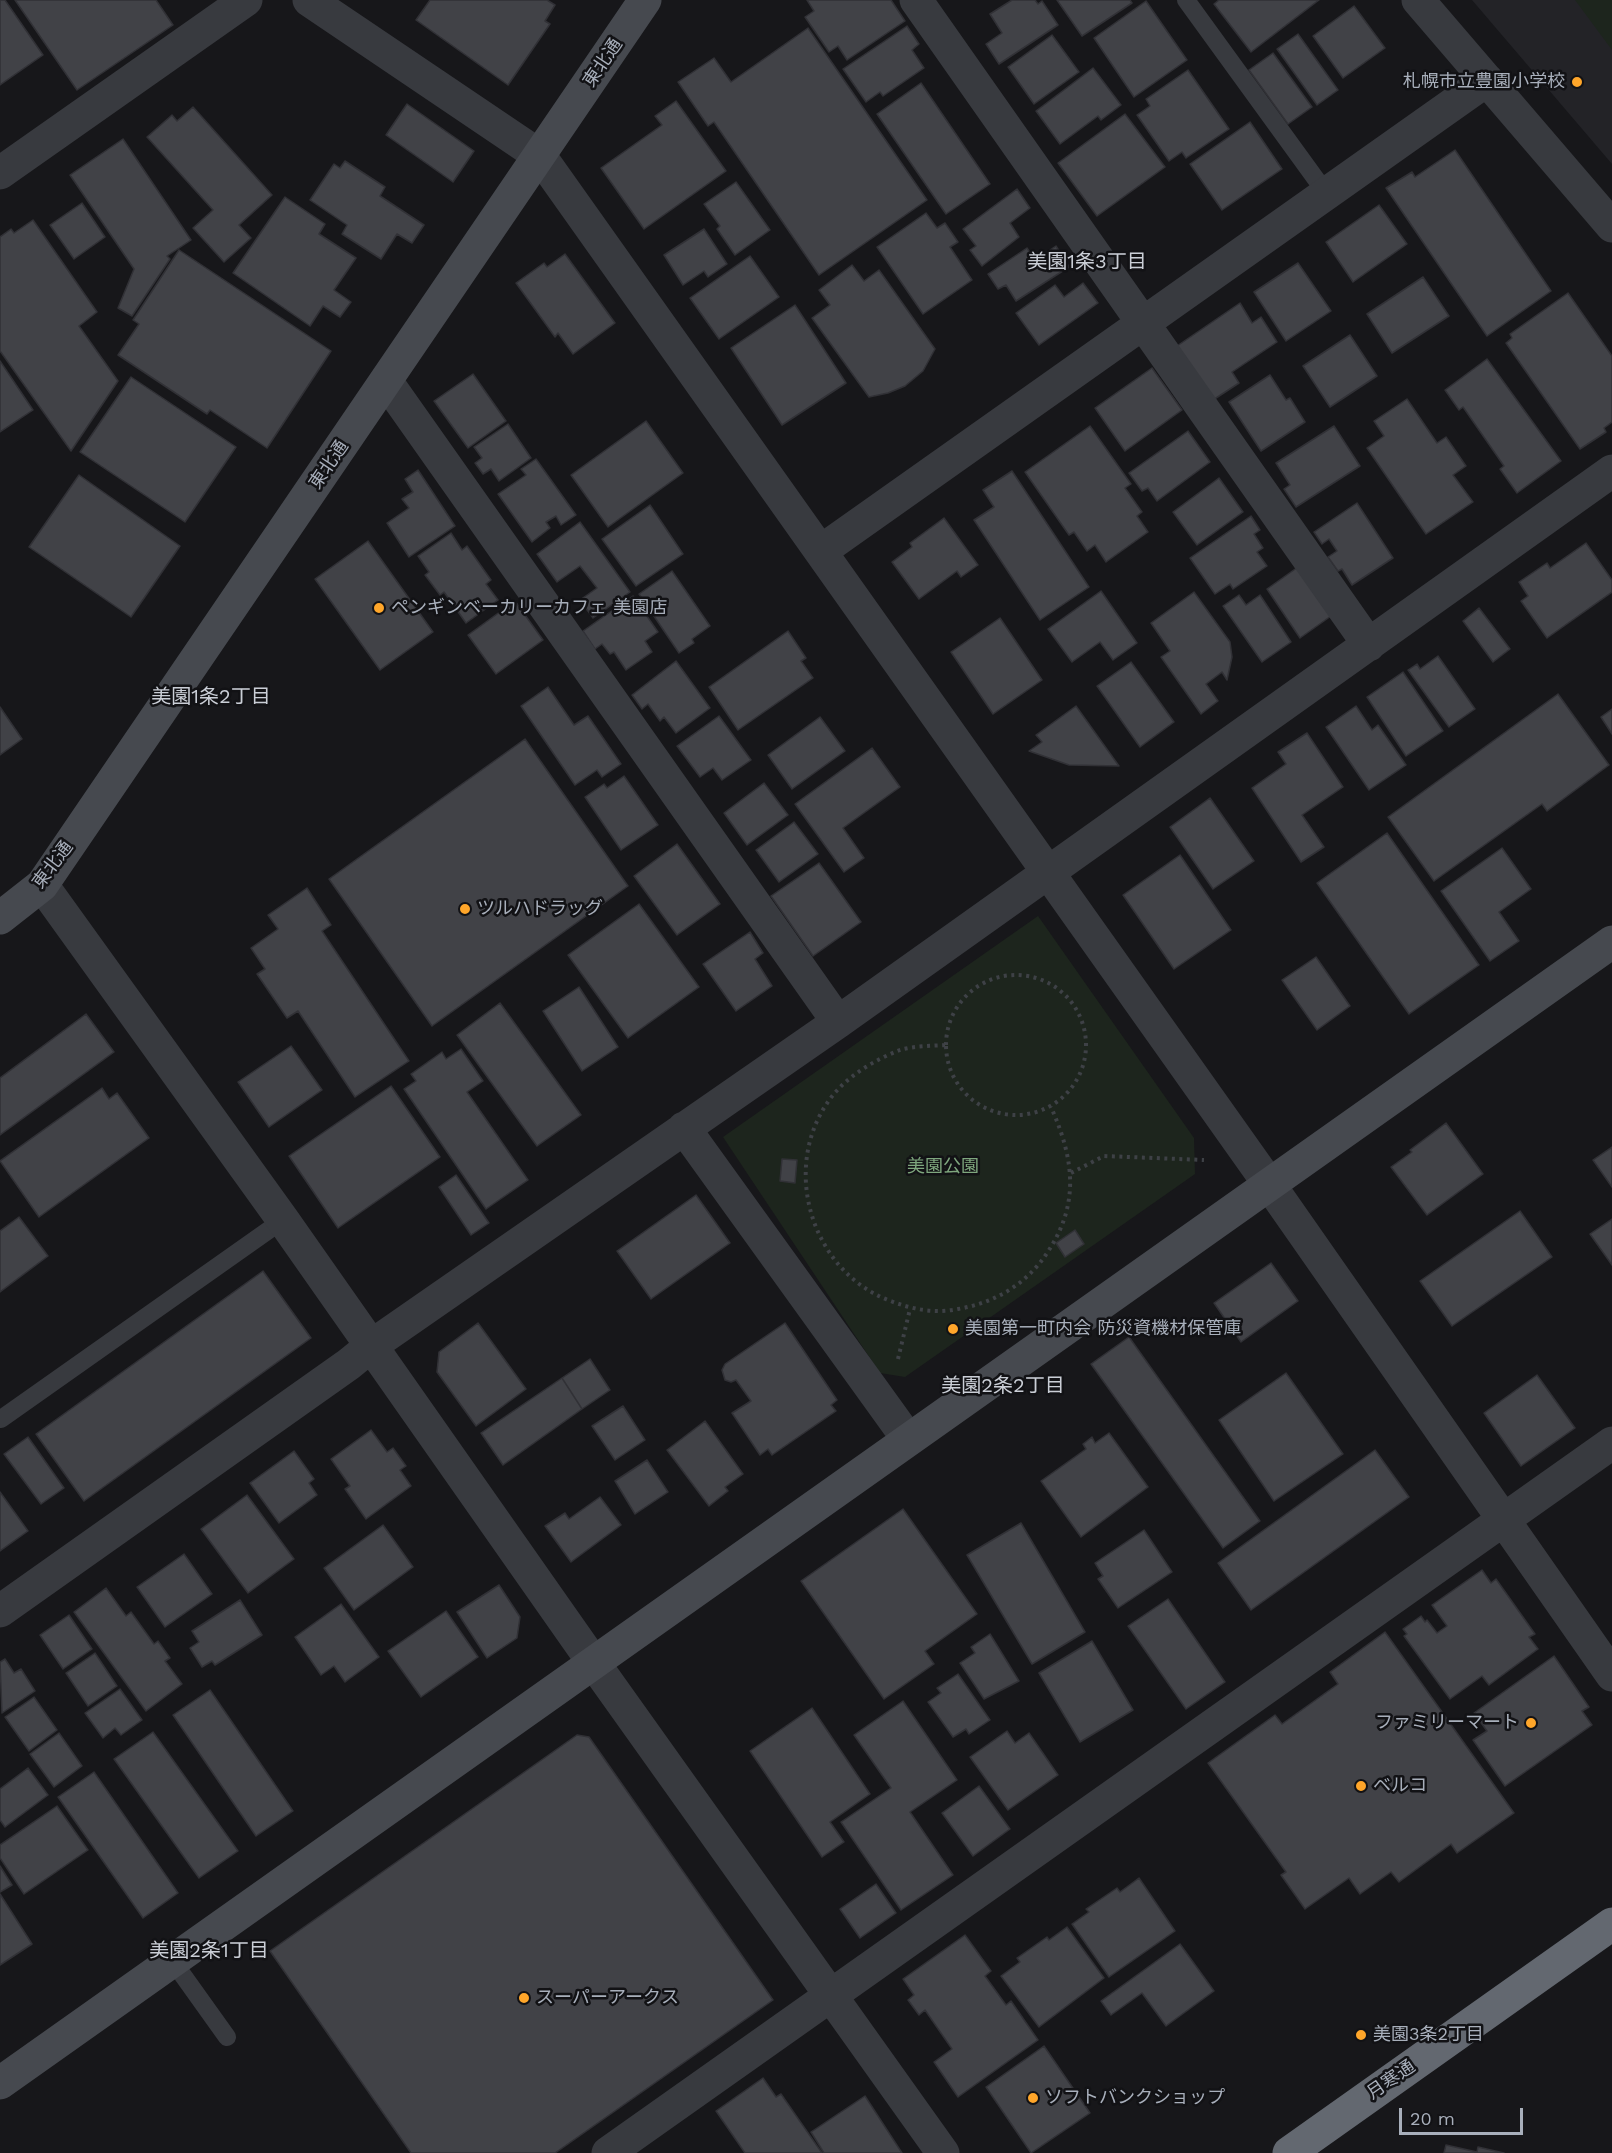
<!DOCTYPE html>
<html>
<head>
<meta charset="utf-8">
<style>
	body { margin:0 }
	#map { position:relative; width:1612px; height:2153px; overflow:hidden; background:#17171a; font-family:"Work Sans",sans-serif }
	canvas { display:block }
	.scale { position:absolute; left:1399px; top:2108px; width:124px; height:27px; box-sizing:border-box; border:3px solid #a8afbb; border-top:0; padding-left:8px; font-size:18px; line-height:21px; white-space:nowrap; color:#a8afbb; -webkit-text-stroke:4px #121215; paint-order:stroke }
</style>
</head>
<body>
<div id="map">
<canvas width="1612" height="2153"></canvas>
<div class="scale">20 m</div>
</div>
<script>
const ctx = document.querySelector('canvas').getContext('2d');
ctx.lineJoin = 'round';
function paint(path, color) {
  ctx.fillStyle = color;
  ctx.fill(path, 'evenodd');
}
function strokePath(path, color, width, dash) {
  ctx.strokeStyle = color;
  ctx.lineWidth = width;
  ctx.lineCap = dash ? 'butt' : 'round';
  ctx.setLineDash(dash || []);
  ctx.stroke(path);
}
function drawText(font, color, halo, rows, align = 'center') {
  ctx.font = font + ' "Work Sans","Noto Sans JP",sans-serif';
  ctx.lineWidth = 5;
  ctx.setLineDash([]);
  ctx.textBaseline = 'middle';
  ctx.strokeStyle = halo;
  ctx.fillStyle = color;
  for (const [text, x, y, turn = 0] of rows) {
    ctx.save();
    ctx.translate(x, y);
    ctx.rotate((+turn || 0) * Math.PI / 180);
    ctx.textAlign = isNaN(turn) ? turn : align;
    if (halo) ctx.strokeText(text, 0, 0);
    ctx.fillText(text, 0, 0);
    ctx.restore();
  }
}
paint(new Path2D(`
	M1472,0H1612V164Z`), '#232327');
paint(new Path2D(`
	M1575,0H1612V50Z
	M1038,916L1194,1138L1195,1174L905,1377L880,1373L723,1137Z`), '#1d251d');
const building = new Path2D(`
	M0,0H5L43,55L0,85Z
	M15,0H156L173,25L77,90Z
	M430,0H547L555,5L545,21L550,24L508,85L416,20Z
	M807,0H891L905,21L847,60L838,46L829,52L805,17L814,11Z
	M1012,0H1035L1038,4L1042,1L1058,25L999,64L986,44L1002,33L990,14Z
	M1057,0H1130L1132,3L1082,36Z
	M1219,0H1319L1251,52L1214,4Z
	M1146,1L1187,60L1134,97L1094,38Z
	M1354,6L1385,48L1343,78L1313,36Z
	M907,26L919,44L912,50L924,68L883,96L880,92L866,102L843,69Z
	M808,28L927,200L819,275L714,122L708,126L678,82L714,58L731,82Z
	M1298,34L1338,90L1317,105L1277,49Z
	M1052,35L1079,72L1034,104L1008,67Z
	M1273,53L1312,107L1288,124L1249,70Z
	M1093,68L1121,105L1101,120L1098,116L1060,144L1036,111Z
	M1188,70L1229,129L1186,158L1182,152L1169,161L1137,115L1150,106L1146,99Z
	M921,83L990,184L946,214L877,114Z
	M676,101L726,171L644,229L601,168L662,125L655,116Z
	M407,104L474,151L453,182L386,135Z
	M193,107L272,195L239,225L251,238L224,262L193,228L213,210L147,137L172,115L177,121Z
	M1125,114L1165,167L1097,216L1058,163Z
	M1250,122L1282,169L1222,210L1190,164Z
	M123,139L191,240L167,256L170,259L132,316L118,308L134,269L70,175Z
	M1455,150L1551,291L1487,336L1386,188L1412,172L1415,177Z
	M345,161L385,187L380,196L424,225L412,243L397,234L381,259L342,234L347,225L310,200L334,164L340,168Z
	M736,182L770,230L735,255L717,229L720,226L704,204Z
	M1017,189L1030,208L1010,223L1019,237L982,266L970,250L976,246L963,229Z
	M285,197L325,224L319,234L356,258L334,290L351,302L340,317L323,306L310,326L233,273Z
	M82,203L105,237L74,259L50,225Z
	M1379,205L1407,244L1353,282L1326,242Z
	M926,213L937,228L945,223L958,242L950,247L972,280L923,314L877,247Z
	M33,220L97,312L79,326L118,381L71,451L0,351V237L11,229L14,233Z
	M704,229L727,264L708,277L704,271L683,285L664,255Z
	M1056,246L1069,267L1016,301L1006,285L998,289L988,274L1027,248L1035,260Z
	M179,250L331,351L267,448L210,410L207,414L118,355L139,324L133,320Z
	M565,254L615,323L573,354L558,333L555,337L516,283L544,263L547,267Z
	M750,256L779,297L719,339L690,298Z
	M1298,263L1331,311L1286,341L1254,292Z
	M852,265L864,281L879,270L935,349L923,371L905,386L888,393L869,397L812,318L830,305L819,290Z
	M1423,277L1449,316L1392,353L1367,314Z
	M1083,283L1098,303L1039,345L1016,313L1055,285L1064,297Z
	M1568,293L1612,356V422L1604,428L1606,432L1580,449L1506,343L1512,338L1510,334Z
	M1240,303L1252,323L1261,317L1277,342L1232,372L1239,383L1213,400L1177,346Z
	M795,305L846,383L782,425L731,348Z
	M1350,335L1377,376L1330,407L1303,366Z
	M1487,359L1561,461L1517,493L1500,469L1504,466L1463,407L1459,410L1445,390Z
	M0,361L33,410L0,432Z
	M1152,368L1182,410L1125,451L1095,408Z
	M473,374L506,421L468,448L434,401Z
	M1270,375L1286,400L1290,398L1305,422L1261,451L1229,402Z
	M131,377L236,447L185,522L80,452Z
	M1407,399L1437,443L1446,437L1466,466L1453,475L1473,502L1426,534L1367,448L1384,436L1374,421Z
	M646,421L683,473L608,527L571,475Z
	M508,424L531,458L499,481L491,469L483,474L475,463L482,458L474,447Z
	M1090,426L1131,484L1125,488L1142,512L1137,516L1148,532L1106,562L1095,545L1087,551L1074,532L1069,535L1025,472Z
	M1334,426L1360,466L1296,507L1284,489L1290,485L1276,463Z
	M1188,431L1210,462L1157,501L1148,488L1142,491L1129,473Z
	M536,459L576,515L561,525L556,516L546,522L550,528L532,542L498,494L526,475L521,469Z
	M418,470L455,526L409,557L387,523L409,508L402,499L413,492L405,479Z
	M1012,471L1089,587L1040,620L974,520L994,507L983,490Z
	M79,475L180,546L131,617L29,547Z
	M1219,478L1243,512L1197,545L1173,512Z
	M1357,503L1393,558L1352,585L1342,569L1338,571L1328,557L1337,551L1329,539L1322,544L1314,532Z
	M650,505L683,554L636,586L602,539Z
	M1251,516L1260,530L1254,534L1263,548L1257,552L1267,566L1233,589L1230,584L1215,594L1190,558Z
	M944,518L978,565L961,577L957,571L919,599L892,562L912,547L910,543Z
	M580,522L630,592L593,618L580,600L597,588L580,566L557,582L537,554Z
	M451,533L462,550L467,546L491,580L486,584L498,600L466,623L444,592L440,595L425,575L429,572L418,556Z
	M368,541L433,632L380,670L315,579Z
	M1586,543L1612,580V592L1547,638L1521,601L1528,596L1519,582L1547,563L1550,568Z
	M1298,567L1331,616L1300,638L1267,589Z
	M672,571L710,626L692,639L694,643L679,653L639,594Z
	M1101,591L1137,643L1113,660L1100,642L1072,662L1048,629Z
	M1194,592L1230,642L1232,657L1227,680L1222,672L1206,684L1218,701L1201,714L1161,657L1170,651L1151,623Z
	M1239,595L1246,605L1260,595L1291,642L1262,662L1223,606Z
	M633,596L658,632L645,641L652,652L626,670L614,652L610,654L602,644L595,649L583,631Z
	M515,601L543,640L496,674L468,635Z
	M1479,608L1510,649L1493,662L1463,621Z
	M1000,618L1042,680L993,714L951,652Z
	M788,631L806,658L801,661L813,678L738,730L709,687Z
	M1438,656L1475,709L1449,727L1408,670L1417,664L1420,669Z
	M676,661L710,708L676,733L664,717L660,721L648,704L642,709L632,695Z
	M1131,662L1174,722L1140,747L1097,686Z
	M1403,672L1443,731L1406,756L1367,697Z
	M548,687L574,725L588,716L621,764L602,777L597,770L575,785L521,706Z
	M1558,694L1609,765L1547,811L1542,804L1434,881L1388,817Z
	M1076,706L1119,766L1069,765L1029,751L1042,742L1036,735Z
	M1356,706L1372,730L1378,725L1406,765L1369,790L1326,727Z
	M0,707L22,739L0,755Z
	M1612,709V734L1601,717Z
	M719,716L751,760L722,780L713,768L700,777L677,746Z
	M820,717L845,751L792,789L768,755Z
	M1307,733L1343,787L1302,815L1324,847L1301,862L1252,788L1286,764L1278,752Z
	M525,739L628,886L432,1026L329,879Z
	M872,748L900,787L843,828L864,858L844,872L795,804Z
	M624,776L658,825L621,850L585,797L604,784L607,788Z
	M764,783L788,815L747,845L724,813Z
	M1210,798L1254,861L1213,889L1170,827Z
	M794,822L818,854L779,882L756,850Z
	M1387,833L1479,965L1409,1014L1317,883Z
	M677,844L720,904L677,935L634,876Z
	M1502,848L1531,889L1499,912L1519,941L1490,961L1441,891Z
	M1180,855L1231,930L1174,969L1123,895Z
	M819,863L861,922L813,956L771,896Z
	M307,888L331,925L322,931L409,1061L355,1097L298,1011L287,1018L257,974L265,969L251,948L278,929L268,915Z
	M639,904L699,987L628,1038L568,955Z
	M750,932L763,953L755,959L772,986L736,1011L703,964Z
	M1316,957L1350,1006L1317,1030L1282,980Z
	M579,987L618,1047L582,1071L543,1011Z
	M500,1003L581,1115L537,1146L457,1035Z
	M86,1014L114,1052L0,1135V1078Z
	M291,1046L322,1090L269,1127L238,1082Z
	M461,1049L483,1081L467,1092L528,1180L486,1209L404,1089L416,1081L411,1074L442,1052L446,1059Z
	M391,1086L440,1157L338,1228L289,1156Z
	M102,1088L109,1099L117,1093L149,1138L39,1217L0,1161Z
	M1446,1123L1483,1174L1427,1215L1391,1167L1412,1152L1410,1150Z
	M1612,1147V1187L1593,1160Z
	M782,1159L797,1160L795,1183L780,1181Z
	M456,1175L489,1223L471,1235L439,1187Z
	M696,1195L730,1243L651,1299L617,1251Z
	M1520,1211L1552,1257L1452,1326L1420,1281Z
	M19,1217L48,1256L0,1292V1231Z
	M1612,1219V1265L1590,1234Z
	M1075,1230L1084,1244L1065,1257L1056,1243Z
	M1271,1263L1298,1301L1241,1342L1214,1303Z
	M263,1271L311,1338L84,1501L36,1434Z
	M478,1323L526,1389L476,1426L437,1372L439,1352Z
	M785,1323L837,1400L831,1405L836,1411L772,1455L768,1449L760,1455L732,1413L751,1401L736,1380L731,1382L725,1380L722,1370L725,1364Z
	M1129,1337L1260,1521L1223,1548L1091,1364Z
	M590,1359L610,1390L582,1409L562,1378Z
	M1286,1373L1343,1454L1274,1501L1219,1420Z
	M1537,1375L1575,1428L1521,1466L1484,1413Z
	M562,1378L582,1409L503,1465L481,1433Z
	M623,1406L645,1440L615,1460L592,1426Z
	M705,1421L743,1474L725,1487L728,1491L709,1506L667,1450Z
	M371,1430L387,1452L393,1448L406,1466L400,1470L411,1486L366,1519L345,1489L350,1486L331,1459Z
	M1109,1433L1148,1487L1081,1537L1041,1481L1086,1449L1083,1444L1092,1437L1095,1443Z
	M28,1437L64,1488L41,1504L4,1454Z
	M1375,1450L1409,1497L1251,1610L1218,1563Z
	M294,1451L314,1479L309,1483L317,1495L279,1523L250,1483Z
	M647,1460L668,1492L635,1514L615,1481Z
	M0,1492L28,1531L0,1551Z
	M247,1495L294,1559L248,1593L201,1529Z
	M600,1497L621,1525L571,1562L545,1526L565,1513L569,1519Z
	M903,1509L977,1614L925,1651L934,1664L884,1699L801,1581Z
	M1021,1523L1085,1632L1032,1664L967,1555Z
	M383,1525L413,1567L354,1610L324,1568Z
	M1144,1530L1172,1572L1118,1608L1098,1579L1103,1576L1095,1563Z
	M184,1554L212,1594L165,1627L137,1587Z
	M1482,1570L1491,1583L1496,1579L1535,1634L1529,1637L1538,1649L1489,1685L1482,1676L1450,1699L1404,1636L1407,1634L1403,1629L1421,1616L1425,1622L1427,1620L1437,1633L1447,1626L1432,1605Z
	M499,1585L520,1617L517,1638L487,1658L457,1612Z
	M106,1588L126,1616L131,1612L154,1644L158,1641L170,1658L165,1661L182,1684L146,1711L74,1612Z
	M1168,1599L1225,1682L1186,1709L1128,1626Z
	M240,1600L262,1635L215,1665L212,1661L202,1667L190,1648L199,1642L192,1631Z
	M341,1604L379,1657L345,1682L334,1666L321,1675L295,1637Z
	M446,1611L478,1657L421,1697L388,1651Z
	M69,1615L92,1649L63,1669L40,1635Z
	M1385,1632L1514,1813L1457,1853L1451,1844L1399,1882L1391,1872L1360,1894L1349,1878L1305,1909L1281,1875L1286,1872L1208,1763L1275,1715L1282,1724L1338,1684L1330,1672Z
	M990,1634L1019,1681L984,1699L960,1663L975,1653L971,1647Z
	M1092,1641L1133,1710L1080,1742L1039,1673Z
	M95,1653L117,1686L88,1706L66,1673Z
	M1554,1656L1589,1707L1582,1711L1592,1725L1505,1786L1473,1740L1487,1731L1474,1713Z
	M5,1659L14,1673L21,1669L35,1691L2,1713L0,1662Z
	M958,1674L990,1720L969,1734L966,1729L953,1737L928,1702L941,1693L937,1688Z
	M120,1689L142,1720L121,1735L115,1728L103,1738L85,1713Z
	M210,1690L293,1811L256,1836L173,1715Z
	M34,1697L57,1730L29,1751L5,1717Z
	M903,1701L957,1780L910,1812L953,1875L901,1910L841,1822L891,1788L854,1735Z
	M812,1708L870,1794L830,1822L844,1842L822,1857L750,1751Z
	M1007,1731L1015,1743L1029,1733L1058,1775L1008,1810L970,1757Z
	M153,1732L238,1851L199,1878L114,1759Z
	M59,1733L82,1766L54,1787L30,1754Z
	M577,1735L589,1737L773,2000L555,2153H411L270,1951Z
	M28,1768L48,1795L5,1827L0,1820V1789Z
	M94,1772L178,1893L143,1918L58,1797Z
	M979,1786L1010,1829L973,1856L942,1813Z
	M57,1806L88,1850L24,1894L0,1858V1845Z
	M0,1866L12,1885L0,1892Z
	M1139,1878L1175,1931L1109,1977L1072,1924L1089,1912L1086,1909L1117,1888L1120,1892Z
	M876,1884L896,1913L860,1938L840,1909Z
	M0,1894L32,1944L0,1965Z
	M1067,1927L1104,1978L1039,2027L1001,1976L1020,1962L1017,1958L1047,1937L1049,1940Z
	M965,1935L991,1971L985,1976L1006,2005L1011,2001L1038,2040L958,2097L934,2062L952,2049L925,2010L919,2015L908,2000L914,1995L903,1979Z
	M1180,1944L1214,1991L1166,2026L1142,1993L1111,2015L1101,2001Z
	M1044,2046L1090,2113L1031,2153L986,2087Z
	M763,2078L776,2097L781,2094L822,2153H745L716,2111Z
	M865,2096L902,2153H824L811,2132Z
	M1446,2145L1477,2152L1478,2147L1504,2153H1444Z`);
paint(building, '#414247');
strokePath(building, '#313136', 1.5);
strokePath(new Path2D(`
	M946 1045a70 70 0 1 1 140 0a70 70 0 1 1-140 0Z
	M945,1045C931,1046 913,1046 900,1050C874,1060 846,1077 830,1099C780,1167 811,1270 888,1300C911,1309 933,1314 958,1309C993,1303 1024,1286 1045,1256C1080,1206 1075,1161 1051,1107
	M1071,1173L1104,1156L1204,1160
	M898,1359L910,1309`), '#3e4146', 4, [3, 4.5]);
strokePath(new Path2D(`
	M1186,0L1326,193
	M1,1419L283,1220
	M172,1960L227,2037`), '#383a3f', 18);
strokePath(new Path2D(`
	M309,0L540,156L1269,1184L1612,1675
	M916,0L1369,645
	M1418,0L1612,226
	M0,173L246,0
	M386,381L838,1022
	M821,551L1487,80
	M42,885L283,1220L593,1662L943,2153
	M684,1128L908,1439
	M0,1611L349,1364L371,1346L838,1022L1612,471
	M608,2153L1612,1443`), '#383a3f', 33);
strokePath(new Path2D(`
	M0,918L42,885L645,0
	M0,2083L1612,942`), '#46494f', 33);
strokePath(new Path2D(`
	M1289,2153L1612,1924`), '#636870', 33);
for (const [x, y, r, color] of [
	[1577,82,6,"#ffa62a"],
	[379,608,6,"#ffa62a"],
	[465,909,6,"#ffa62a"],
	[953,1329,6,"#ffa62a"],
	[1531,1723,6,"#ffa62a"],
	[1361,1786,6,"#ffa62a"],
	[524,1998,6,"#ffa62a"],
	[1361,2035,6,"#ffa62a"],
	[1033,2098,6,"#ffa62a"]
]) {
  const dot = new Path2D();
  dot.arc(x, y, r, 0, 2 * Math.PI);
  ctx.fillStyle = color;
  ctx.fill(dot);
  strokePath(dot, '#121215', 2);
}
drawText('18px', '#a8afbb', '#121215', [
	["東北通",603,63,-56],
	["東北通",329,465,-56],
	["東北通",53,865,-53],
	["月寒通",1391,2080,-35]
]);
drawText('18px', '#a8afbb', '#121215', [
	["札幌市立豊園小学校",1565,82,"right"],
	["ペンギンベーカリーカフェ 美園店",391,608],
	["ツルハドラッグ",477,909],
	["美園第一町内会 防災資機材保管庫",965,1329],
	["ファミリーマート",1519,1723,"right"],
	["ベルコ",1373,1786],
	["スーパーアークス",536,1998],
	["美園3条2丁目",1373,2035],
	["ソフトバンクショップ",1045,2098]
], 'left');
drawText('18px', '#7fa77e', '#121215', [
	["美園公園",943,1167]
]);
drawText('20px', '#caced6', '#121215', [
	["美園1条3丁目",1087,262],
	["美園1条2丁目",211,697],
	["美園2条2丁目",1003,1386],
	["美園2条1丁目",209,1951]
]);
</script>
</body>
</html>
